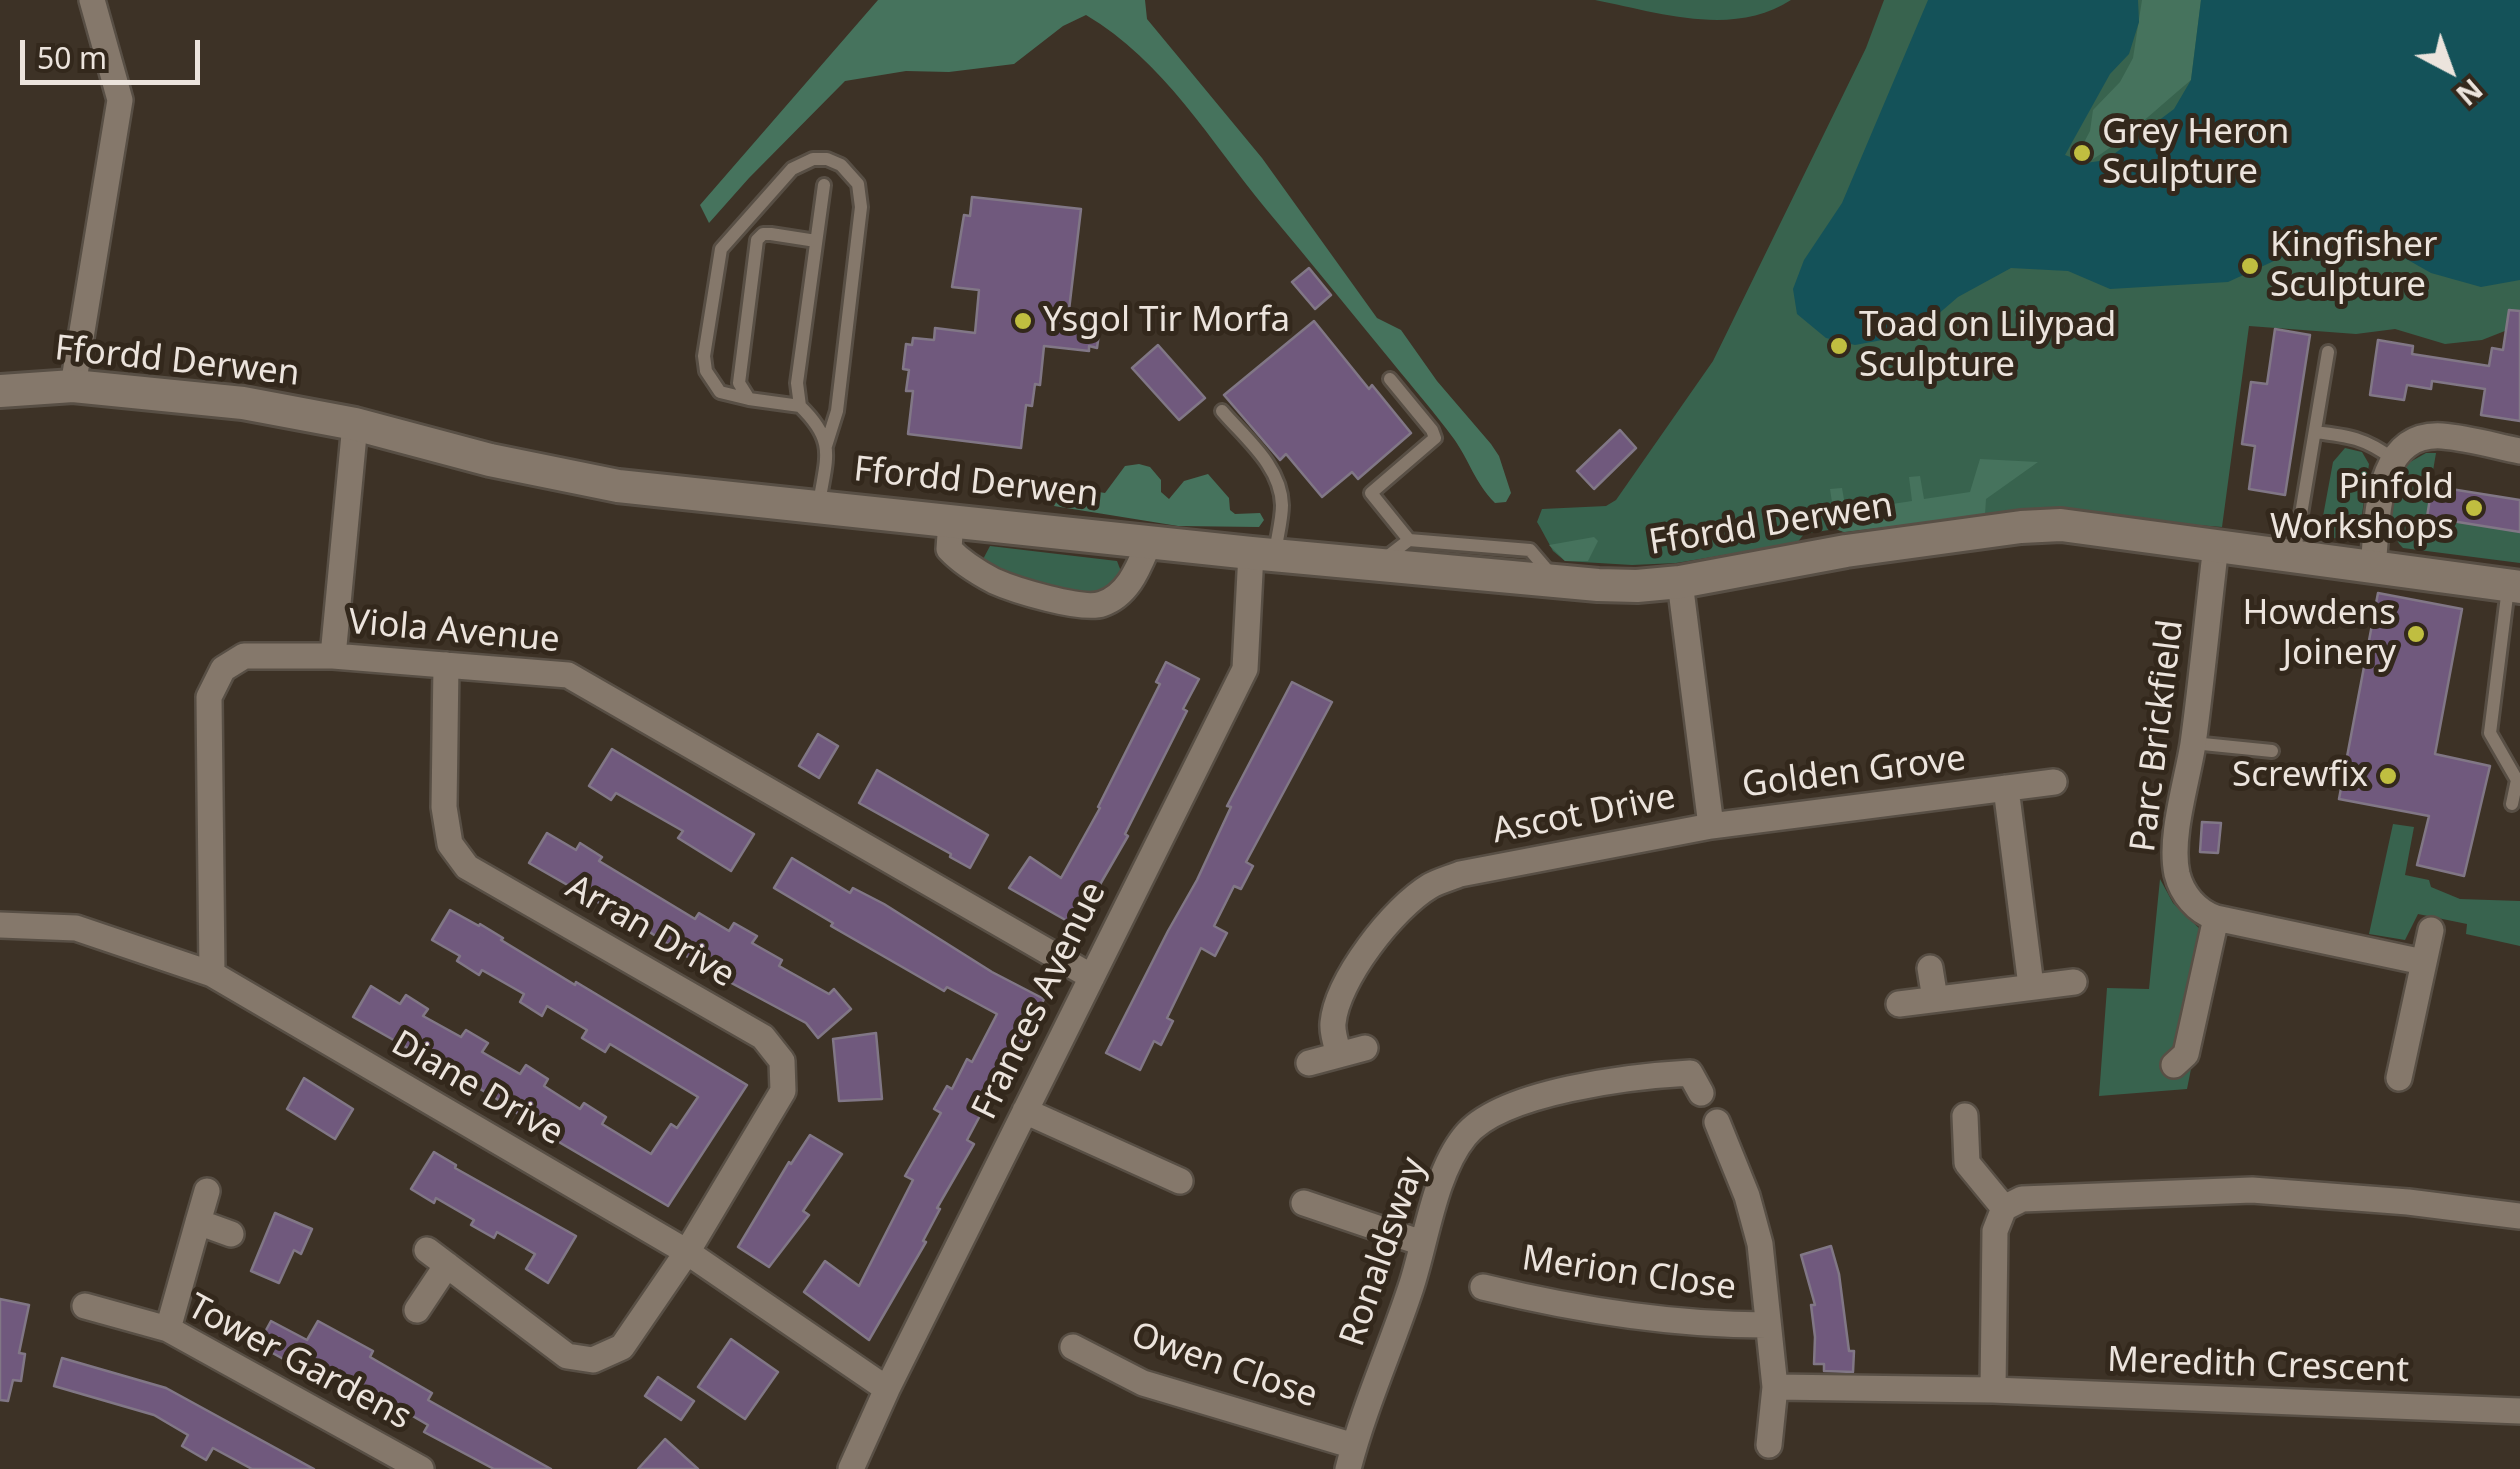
<!DOCTYPE html>
<html>
<head>
<meta charset="utf-8">
<style>
	body { margin:0 }
	#map { position:relative; width:2520px; height:1469px; overflow:hidden; background:#3d3226; font-family:"Noto Sans",sans-serif }
	canvas { display:block }
	.north { position:absolute; left:2400px; top:20px; width:100px; height:100px; -webkit-text-stroke:8px #33281c; paint-order:stroke; rotate:139deg; font-size:28px; font-weight:700; line-height:40px; text-align:center; color:#ece4dd }
	.north::after { content:''; display:block; margin:auto; width:35px; height:45px; background:#ece4dd; clip-path:polygon(50% 0,100% 100%,50% 72%,0 100%) }
	.scale { position:absolute; left:20px; top:40px; width:180px; height:45px; box-sizing:border-box; border:5px solid #ece4dd; border-top:0; padding-left:12px; font-size:30px; line-height:35px; white-space:nowrap; color:#ece4dd; -webkit-text-stroke:8px #33281c; paint-order:stroke }
</style>
</head>
<body>
<div id="map">
<canvas width="2520" height="1469"></canvas>
<div class="north">N</div>
<div class="scale">50 m</div>
</div>
<script>
const ctx = document.querySelector('canvas').getContext('2d');
ctx.lineJoin = 'round';
function paint(path, color) {
  ctx.fillStyle = color;
  ctx.fill(path, 'evenodd');
}
function strokePath(path, color, width, dash) {
  ctx.strokeStyle = color;
  ctx.lineWidth = width;
  ctx.lineCap = dash ? 'butt' : 'round';
  ctx.setLineDash(dash || []);
  ctx.stroke(path);
}
function drawText(font, color, halo, rows, align = 'center') {
  ctx.font = font + ' "Noto Sans",sans-serif';
  ctx.lineWidth = 10;
  ctx.setLineDash([]);
  ctx.textBaseline = 'middle';
  ctx.strokeStyle = halo;
  ctx.fillStyle = color;
  for (const [text, x, y, turn = 0] of rows) {
    ctx.save();
    ctx.translate(x, y);
    ctx.rotate((+turn || 0) * Math.PI / 180);
    ctx.textAlign = isNaN(turn) ? turn : align;
    if (halo) ctx.strokeText(text, 0, 0);
    ctx.fillText(text, 0, 0);
    ctx.restore();
  }
}
paint(new Path2D(`
	M1595,0H1791C1733,38 1657,12 1595,0Z
	M1884,0H2520V325L2482,340L2445,344L2395,329L2356,334L2249,326L2222,527L2059,514L1985,515L1844,532L1835,529L1804,534L1797,543L1676,563L1632,565L1565,561L1553,551L1540,527L1537,522L1542,509L1606,506L1616,500L1713,361L1866,48Z
	M2345,448L2362,452L2369,464L2361,522C2351,539 2337,539 2319,538L2333,462Z
	M2426,453H2436L2432,477L2419,476L2416,491L2431,495L2427,517L2520,532V563L2403,548C2382,527 2395,492 2403,466Z
	M990,546L1117,561L1122,574C1083,617 1025,580 981,563Z
	M2393,824L2414,827L2405,875L2429,880L2431,887L2460,899L2520,901V946L2466,934L2467,924L2418,914L2405,940L2369,934Z
	M2160,879L2173,903L2203,932L2174,1074L2191,1069L2187,1089L2099,1096L2107,988L2149,989Z`), '#38634e');
paint(new Path2D(`
	M878,0H1145L1147,19L1262,158L1377,318L1401,330L1437,381L1491,444L1499,456L1511,493L1506,502L1495,503C1474,481 1470,462 1454,439C1435,413 1413,388 1392,362C1350,311 1309,260 1266,209C1210,141 1164,61 1086,15L1063,26L1014,64L949,72L906,71L845,81L749,178L709,223L700,205Z
	M2142,0H2201L2191,80C2156,109 2125,140 2087,163L2079,162L2077,156L2090,131L2093,110L2120,82L2133,58Z
	M1980,459L2038,462L1986,499L1985,515L1844,532L1836,529L1830,489L1842,488L1846,511L1912,501L1909,477L1920,476L1924,499L1970,492Z
	M1139,464L1150,467L1161,480V492L1169,499L1184,481L1208,474L1229,498L1230,510L1235,514L1260,513L1264,520L1259,527L1178,526L1054,506C1064,485 1085,490 1105,493L1125,466Z
	M1594,537L1598,541L1588,561H1565L1549,545Z`), '#46735d');
paint(new Path2D(`
	M1928,0H2138L2139,22L2129,54L2110,74L2065,155L2086,163L2106,160L2174,109L2191,80L2201,0H2520V280L2481,287L2431,273L2401,256L2351,246L2298,250L2228,282L2110,289L2068,271L2011,268L1958,297L1929,322L1893,338L1855,345L1826,338L1797,314L1793,289L1804,260L1842,203Z`), '#145259');
const building = new Path2D(`
	M972,197L1081,209L1069,310L1096,313L1095,327H1100L1097,348L1089,346V351L1044,346L1040,385L1035,384L1032,406L1026,405L1021,448L908,434L913,391H906L909,370L903,369L906,344L912,345L913,338L934,340L935,328L975,333L979,290L952,287L964,215L970,216Z
	M1309,268L1331,295L1315,309L1292,282Z
	M2509,310L2520,311V421L2481,415L2485,389L2432,381L2431,389L2407,385L2404,400L2370,395L2378,340L2413,346L2412,354L2489,366L2492,348L2503,350Z
	M1314,321L1369,389L1372,385L1411,433L1358,479L1352,472L1322,497L1286,454L1280,460L1224,395Z
	M2275,329L2310,335L2285,495L2249,489L2255,446L2242,444L2251,382L2267,384Z
	M1158,345L1205,398L1179,420L1132,368Z
	M1620,430L1636,448L1594,489L1577,471Z
	M2432,486L2520,500V532L2427,517Z
	M2378,593L2462,609L2435,754L2490,766L2464,876L2417,865L2429,816L2339,799Z
	M1166,662L1199,679L1183,709L1187,711L1125,834L1128,836L1076,926L1009,888L1030,857L1061,878L1100,808L1098,807L1160,684L1156,682Z
	M1292,682L1332,702L1246,862L1253,866L1241,889L1234,886L1214,926L1227,933L1215,956L1201,948L1167,1018L1173,1021L1161,1045L1154,1041L1140,1070L1106,1053L1168,931L1197,880L1231,807L1227,806Z
	M818,734L838,746L819,778L799,766Z
	M612,749L754,834L731,871L678,838L683,831L616,793L611,800L589,786Z
	M877,770L988,835L970,868L950,857L951,854L859,803Z
	M2202,822L2221,823L2218,853L2200,852Z
	M547,833L576,850L580,843L602,857L599,861L695,919L699,913L729,931L734,923L757,936L752,943L782,960L779,966L829,994L834,989L851,1009L818,1038L806,1023L709,971L648,931L529,863Z
	M792,858L850,893L853,888L884,904L992,972L1044,999L1011,1067L1007,1065L967,1140L974,1144L937,1208L940,1209L923,1241L926,1242L869,1340L804,1292L825,1261L859,1286L913,1180L905,1176L941,1113L934,1109L947,1086L952,1089L967,1059L972,1062L997,1014L947,987L944,991L831,926L833,923L774,888Z
	M450,910L479,926L480,924L503,938L501,940L575,985L576,982L596,994L747,1085L668,1206L552,1138L494,1097L353,1017L371,986L400,1004L406,995L428,1009L423,1016L461,1037L466,1030L488,1043L482,1052L520,1074L526,1065L548,1079L544,1086L580,1109L584,1103L606,1117L602,1124L651,1154L671,1124L677,1128L698,1097L610,1044L605,1052L582,1038L587,1030L547,1006L542,1016L520,1002L524,994L482,970L479,975L457,961L460,956L432,940Z
	M876,1033L882,1099L839,1101L833,1039Z
	M304,1078L353,1109L335,1139L287,1109Z
	M810,1135L842,1154L803,1211L809,1215L769,1267L738,1247L789,1162L791,1164Z
	M434,1152L456,1165L455,1168L576,1236L548,1283L526,1269L535,1254L497,1232L494,1238L471,1225L474,1220L436,1198L434,1203L411,1189Z
	M275,1213L312,1229L301,1254L294,1250L279,1283L251,1271Z
	M1831,1246L1839,1274L1849,1351H1854L1853,1372L1824,1371V1364H1814L1815,1337L1811,1305H1815L1801,1255Z
	M0,1299L29,1305L19,1353L25,1354L21,1381L13,1380L8,1401L0,1400Z
	M271,1321L307,1340L318,1321L373,1351L370,1357L432,1393L428,1400L551,1469H494L424,1432L428,1425L356,1383L311,1362L307,1369L288,1358L287,1361L258,1345Z
	M731,1339L778,1372L745,1419L698,1387Z
	M62,1358L166,1388L314,1469H252L213,1448L206,1460L182,1446L188,1435L154,1415L54,1386Z
	M658,1377L694,1401L681,1420L645,1396Z
	M665,1439L698,1469H638Z`);
paint(building, '#70597d');
strokePath(building, '#817786', 2.5);
const service = new Path2D(`
	M1390,379L1432,430L1435,438L1371,493L1409,540
	M749,399L720,392L706,371L704,356L721,249L792,169L813,159H827L841,165L858,184L861,207L837,411L826,446
	M800,406L749,399L739,383L757,240L763,234H771L816,241
	M1222,411C1245,438 1281,466 1282,505C1282,520 1277,538 1275,553
	M2315,432C2349,436 2365,438 2393,459
	M819,504C826,457 837,442 800,406L797,383L824,185
	M2294,556L2328,352
	M1383,560L1409,540L1530,550L1553,577
	M2508,588L2490,733L2517,780L2512,804
	M2193,743L2272,751`);
const minor = new Path2D(`
	M73,386L120,100L92,0
	M951,520L949,549C962,563 977,572 994,581C1014,590 1082,611 1102,604C1129,595 1139,566 1149,543
	M2216,545C2208,612 2202,678 2193,744C2187,782 2169,837 2177,874C2182,894 2196,911 2216,918L2423,962
	M2373,567C2378,521 2374,432 2442,436C2468,438 2495,446 2520,451
	M333,656L355,424
	M2006,788L2031,986
	M1711,826L2054,782
	M0,925L76,928L212,974L687,1252L887,1389
	M1930,968L1935,999
	M212,974L209,697L223,669L244,656H333L568,675L1092,977
	M1899,1004L2074,982
	M1339,1054C1336,1044 1332,1033 1333,1023C1337,980 1393,908 1430,886C1439,881 1450,878 1460,874L1711,826L1680,582
	M1309,1063L1365,1048
	M2174,1065L2186,1054L2216,918
	M2399,1078L2431,930
	M1025,1111L1180,1181
	M1965,1116L1967,1163L2004,1208
	M1717,1122L1747,1196L1760,1244L1775,1387L1769,1445
	M1304,1203L1422,1243
	M198,1222L207,1191
	M427,1250L567,1356L593,1360L622,1347L687,1252L783,1091L782,1061L763,1037L467,867L450,844L444,807L446,665
	M1483,1287C1577,1310 1669,1325 1766,1325
	M85,1306L168,1329L421,1469
	M417,1310L447,1265
	M168,1329L198,1222L231,1234
	M1073,1347L1143,1383L1354,1446
	M1775,1387L1993,1390L2520,1411
	M1993,1390L1995,1231L2004,1208L2022,1199L2252,1190L2408,1202L2520,1216
	M851,1469L887,1389L1245,669L1251,553
	M1348,1469C1364,1407 1391,1348 1411,1287C1426,1242 1434,1174 1465,1136C1501,1091 1634,1076 1690,1073L1701,1093`);
const tertiary = new Path2D(`
	M0,391L73,386L243,403L355,424L490,460L618,486L1251,553L1598,585L1637,586L1680,582L1846,551L2021,527L2061,525L2520,587`);
strokePath(service, '#584f45', 18);
strokePath(minor, '#584f45', 30);
strokePath(tertiary, '#584f45', 38);
strokePath(service, '#85786b', 12);
strokePath(minor, '#85786b', 25);
strokePath(tertiary, '#85786b', 32);
for (const [x, y, r, color] of [
	[2082,153,10,"#c0be40"],
	[2250,266,10,"#c0be40"],
	[1023,321,10,"#c0be40"],
	[1839,346,10,"#c0be40"],
	[2474,508,10,"#c0be40"],
	[2416,634,10,"#c0be40"],
	[2388,776,10,"#c0be40"]
]) {
  const dot = new Path2D();
  dot.arc(x, y, r, 0, 2 * Math.PI);
  ctx.fillStyle = color;
  ctx.fill(dot);
  strokePath(dot, '#33281c', 4);
}
drawText('35px', '#ece4dd', '#33281c', [
	["Grey Heron",2102,133],
	["Sculpture",2102,173],
	["Kingfisher",2270,246],
	["Sculpture",2270,286],
	["Ysgol Tir Morfa",1043,321],
	["Toad on Lilypad",1859,326],
	["Sculpture",1859,366],
	["Pinfold",2454,488,"right"],
	["Workshops",2454,528,"right"],
	["Howdens",2396,614,"right"],
	["Joinery",2396,654,"right"],
	["Screwfix",2368,776,"right"]
], 'left');
drawText('35px', '#ece4dd', '#33281c', [
	["Ffordd Derwen",177,362,6],
	["Ffordd Derwen",976,483,6],
	["Ffordd Derwen",1771,525,-9],
	["Viola Avenue",454,632,5],
	["Parc Brickfield",2158,736,-83],
	["Golden Grove",1854,773,-7],
	["Ascot Drive",1584,815,-11],
	["Arran Drive",650,932,30],
	["Frances Avenue",1040,1001,-64],
	["Diane Drive",477,1089,30],
	["Ronaldsway",1384,1252,-71],
	["Merion Close",1629,1274,8],
	["Tower Gardens",299,1363,28],
	["Owen Close",1224,1366,19],
	["Meredith Crescent",2258,1366,2]
]);
</script>
</body>
</html>
